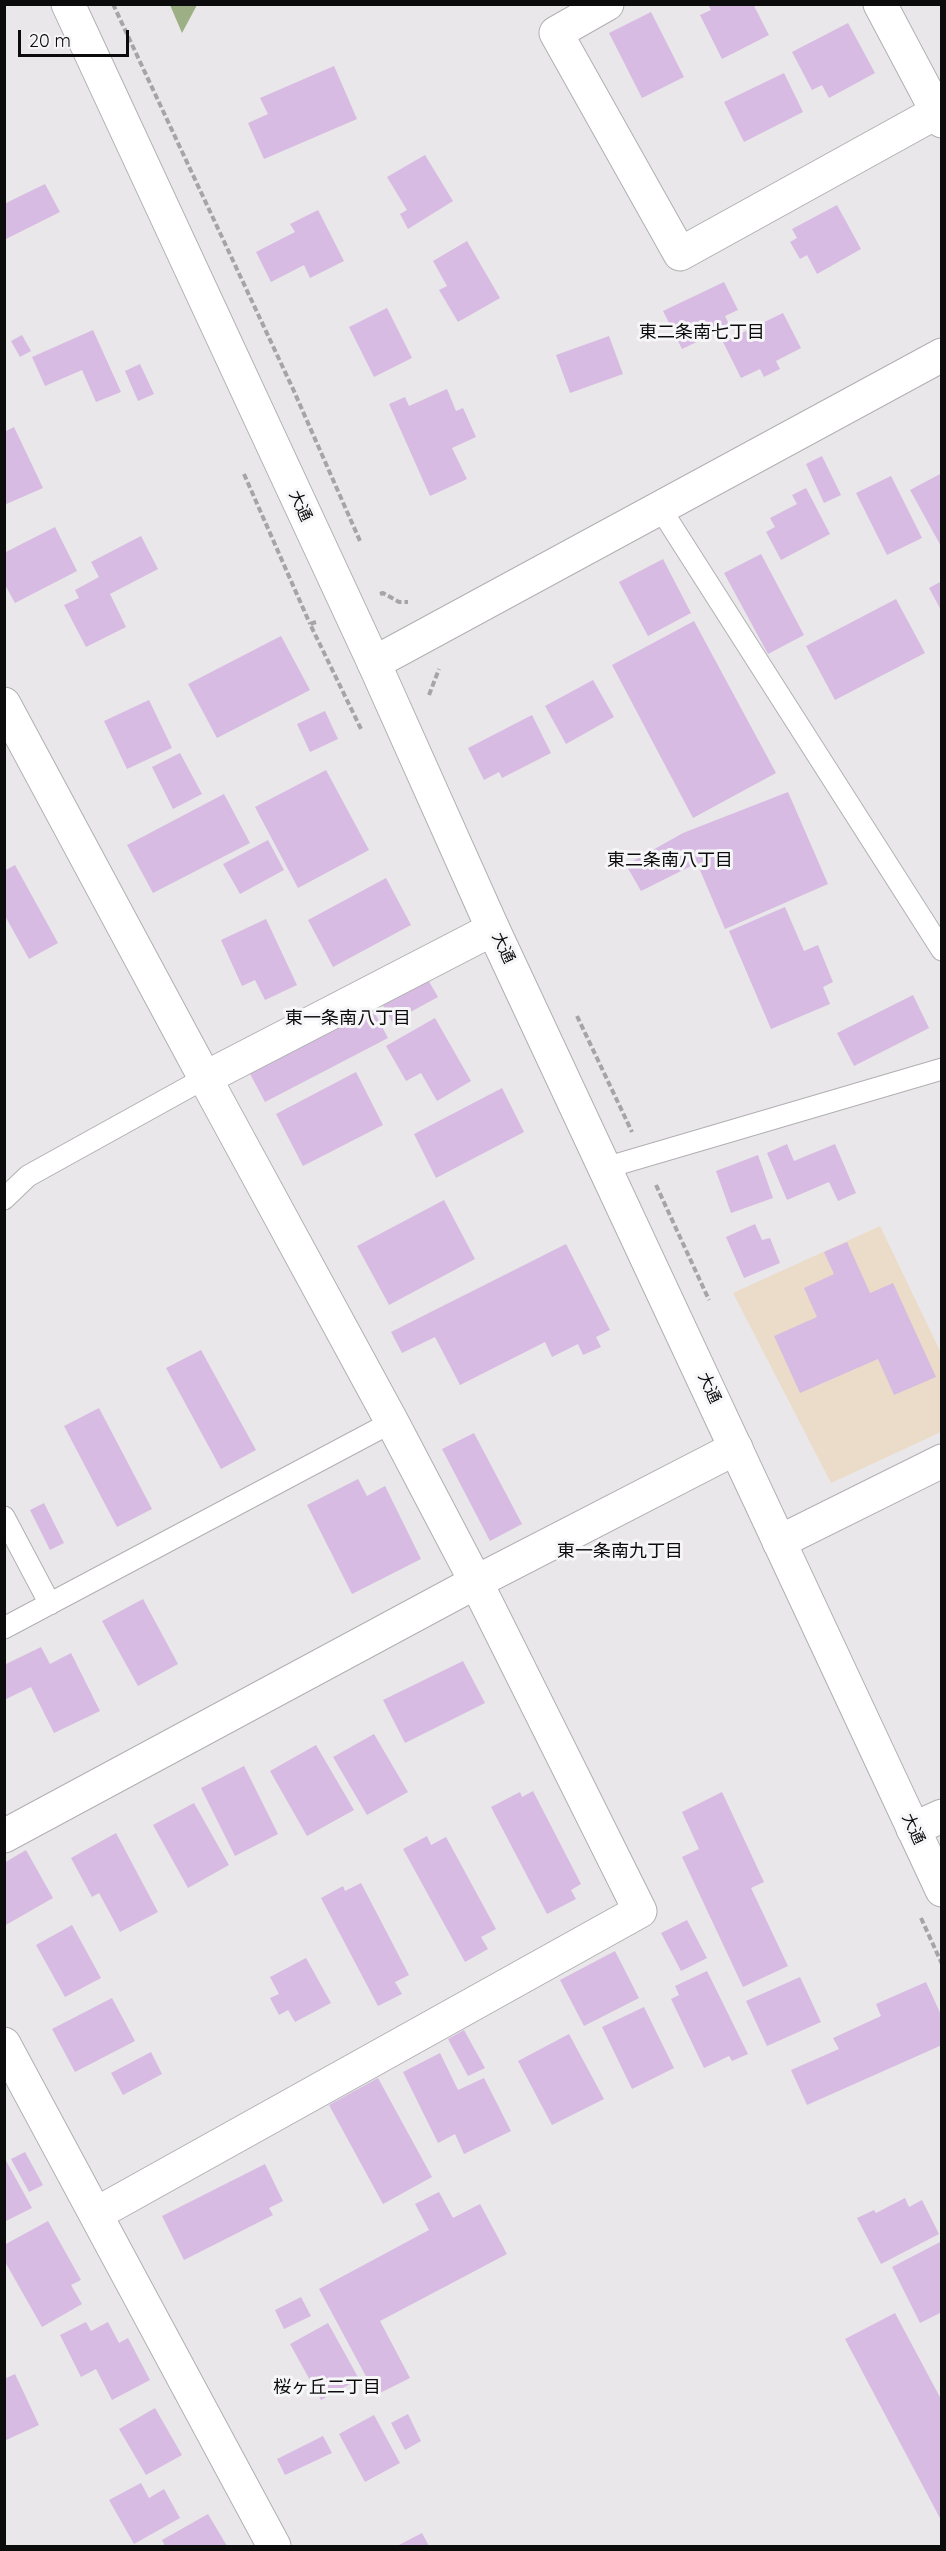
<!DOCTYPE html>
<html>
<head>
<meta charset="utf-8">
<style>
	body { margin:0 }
	#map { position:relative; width:946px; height:2551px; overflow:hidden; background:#e9e7ea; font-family:Quicksand,sans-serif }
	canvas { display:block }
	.frame { position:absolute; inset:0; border:6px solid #0c0c0c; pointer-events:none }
	.scale { position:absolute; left:18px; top:30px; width:111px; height:27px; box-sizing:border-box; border:3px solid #0c0c0c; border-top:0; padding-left:8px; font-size:18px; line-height:21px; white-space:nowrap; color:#0c0c0c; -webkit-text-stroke:4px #f6f5f7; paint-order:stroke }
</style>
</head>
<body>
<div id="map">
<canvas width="946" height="2551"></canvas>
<div class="frame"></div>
<div class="scale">20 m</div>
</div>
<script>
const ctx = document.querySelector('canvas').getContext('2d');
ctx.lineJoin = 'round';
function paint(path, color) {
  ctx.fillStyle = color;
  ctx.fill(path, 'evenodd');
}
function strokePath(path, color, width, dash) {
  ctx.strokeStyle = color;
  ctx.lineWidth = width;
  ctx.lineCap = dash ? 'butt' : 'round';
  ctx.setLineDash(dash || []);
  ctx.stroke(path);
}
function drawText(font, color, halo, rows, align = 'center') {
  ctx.font = font + ' Quicksand,"Noto Sans JP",sans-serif';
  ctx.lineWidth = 6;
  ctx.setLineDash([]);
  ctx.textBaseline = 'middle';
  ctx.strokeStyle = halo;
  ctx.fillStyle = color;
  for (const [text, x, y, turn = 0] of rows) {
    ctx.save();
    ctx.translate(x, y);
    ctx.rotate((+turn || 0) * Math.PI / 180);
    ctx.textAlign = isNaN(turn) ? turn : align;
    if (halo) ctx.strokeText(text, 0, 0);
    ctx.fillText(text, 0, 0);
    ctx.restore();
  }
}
paint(new Path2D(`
	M880,1226L941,1353V1432L831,1483L733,1293Z`), '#eadcc9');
paint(new Path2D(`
	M170,5H197L182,33Z`), '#9daf85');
paint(new Path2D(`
	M708,4H753L769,35L722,59L700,15L711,10Z
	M651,12L684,77L642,98L609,33Z
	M848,23L875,73L829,98L822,85L812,90L792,52Z
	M334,66L357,119L264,159L248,123L268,114L260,98Z
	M784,73L803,112L744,142L724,102Z
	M425,155L453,201L408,229L400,214L407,210L387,177Z
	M45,184L60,212L6,239L4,204Z
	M837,205L861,249L817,274L807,255L800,259L790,242L797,238L792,229Z
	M318,210L344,261L310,278L304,265L271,282L256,252L295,232L290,224Z
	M467,241L500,298L458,322L439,290L447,286L433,261Z
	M724,282L738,310L725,316L730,326L682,349L663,311Z
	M387,308L412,358L374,377L349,327Z
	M783,313L801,348L776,361L780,369L764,377L760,369L741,378L723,342Z
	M93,330L121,392L96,402L82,370L45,386L32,357Z
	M22,335L31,351L20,357L11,341Z
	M609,336L623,374L570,393L556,355Z
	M140,364L154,394L138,401L125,371Z
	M447,389L456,411L463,408L476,437L452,448L467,479L430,496L389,404L405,397L409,406Z
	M14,427L43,488L4,505V432Z
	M822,456L841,495L824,503L806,464Z
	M942,473V548L910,490Z
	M891,476L922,538L887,555L856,493Z
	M806,488L830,534L781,560L766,532L775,527L770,518L797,504L792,495Z
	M55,527L77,571L15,603L4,583V553Z
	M141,536L158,569L110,594L126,627L86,647L64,605L79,598L75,590L99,577L91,562Z
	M761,554L804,635L768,654L724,573Z
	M663,559L691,613L648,636L619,582Z
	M942,581V612L929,588Z
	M896,599L925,653L835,700L806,646Z
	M694,621L776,773L693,818L612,665Z
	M281,636L310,690L217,738L188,684Z
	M593,680L614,717L566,744L545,706Z
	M149,700L172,748L127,769L104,721Z
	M325,711L338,739L310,752L297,724Z
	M532,715L551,753L502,778L499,772L484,780L468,748Z
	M180,753L202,794L173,809L152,767Z
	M326,770L369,850L298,888L255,807Z
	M788,792L828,884L725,929L697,863L641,891L626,865L683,833Z
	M224,794L250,843L153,893L127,845Z
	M268,840L284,870L240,894L223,864Z
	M15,865L58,943L29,959L4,914V871Z
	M386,878L411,925L333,967L308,920Z
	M785,907L804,951L818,945L833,982L823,987L830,1004L771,1029L729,931Z
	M266,919L297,985L265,1000L255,980L242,986L221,940Z
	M427,978L438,997L392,1022L381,1002Z
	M913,995L929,1028L854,1066L837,1033Z
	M372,1008L388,1038L265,1102L249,1072Z
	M435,1018L471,1081L437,1101L421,1073L406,1081L386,1046Z
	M356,1072L383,1125L303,1166L276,1114Z
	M502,1088L524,1132L436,1178L414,1134Z
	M787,1144L794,1161L835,1144L856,1193L838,1201L829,1182L787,1200L767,1153Z
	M758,1155L773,1198L731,1213L716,1171Z
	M444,1200L475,1259L389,1305L357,1246Z
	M755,1224L762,1240L770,1238L780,1263L744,1278L726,1237Z
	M847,1242L870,1293L893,1283L936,1377L894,1395L878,1359L800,1393L774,1336L817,1317L804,1288L834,1274L824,1252Z
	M566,1244L610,1330L596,1337L601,1347L583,1355L578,1344L552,1357L545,1342L460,1385L435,1337L402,1353L391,1332Z
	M201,1350L256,1450L221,1469L166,1368Z
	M99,1408L152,1509L117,1527L64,1426Z
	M474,1433L522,1524L490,1541L442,1449Z
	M358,1479L367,1496L385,1486L421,1559L352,1594L307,1505Z
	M44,1503L64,1543L50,1550L30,1510Z
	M143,1599L178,1664L138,1686L102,1621Z
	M41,1647L50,1664L71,1653L100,1711L54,1733L31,1687L4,1700V1665Z
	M463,1661L485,1703L405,1743L383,1700Z
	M374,1734L408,1792L367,1815L333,1757Z
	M316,1745L354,1810L307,1836L270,1771Z
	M244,1766L278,1834L235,1856L201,1788Z
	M533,1791L581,1884L571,1890L576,1899L547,1914L491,1807L520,1792L522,1797Z
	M722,1792L764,1882L751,1888L788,1966L743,1987L682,1857L699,1849L682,1812Z
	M194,1803L229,1865L188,1888L153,1825Z
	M116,1833L158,1912L120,1932L99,1893L92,1897L71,1858Z
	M427,1836L431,1845L446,1837L496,1929L481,1937L488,1949L465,1962L403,1849Z
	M26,1850L53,1898L4,1926V1863Z
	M361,1883L409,1975L395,1982L402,1994L378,2006L321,1898L343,1886L345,1891Z
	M687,1920L707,1958L681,1971L661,1933Z
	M72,1925L101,1978L65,1997L36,1945Z
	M615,1951L639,1998L584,2026L560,1980Z
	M306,1958L331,2003L295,2022L288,2010L279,2015L270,1998L279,1994L270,1977Z
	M707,1971L748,2054L732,2061L729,2056L704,2068L671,1999L679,1995L675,1986Z
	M800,1977L821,2022L767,2046L746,2001Z
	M926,1982L942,2017V2045L807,2105L791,2070L839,2049L833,2038L881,2016L876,2004Z
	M112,1998L135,2041L75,2072L52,2029Z
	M644,2007L674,2068L632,2089L602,2027Z
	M464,2030L485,2068L468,2076L448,2039Z
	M569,2034L604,2099L552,2125L518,2061Z
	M151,2052L162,2074L123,2095L111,2073Z
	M440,2053L458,2090L484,2078L511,2131L464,2154L455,2134L438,2143L403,2072Z
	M378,2078L432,2177L383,2204L329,2105Z
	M25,2152L43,2185L29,2192L11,2159Z
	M4,2157L32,2208L4,2222Z
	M265,2164L283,2201L269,2208L273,2215L184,2260L162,2216Z
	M439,2192L453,2218L480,2204L507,2254L380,2321L410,2378L376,2395L319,2289L429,2230L415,2204Z
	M905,2198L909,2207L922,2200L939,2234L881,2264L857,2218L874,2210L876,2213Z
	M48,2221L81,2280L71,2285L82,2304L42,2327L4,2260V2245Z
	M942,2241V2312L920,2323L892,2267Z
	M301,2297L311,2316L284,2329L275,2310Z
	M895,2313L942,2401V2522L845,2339Z
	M86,2322L91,2331L108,2322L119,2343L128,2338L150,2380L112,2400L96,2369L81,2377L60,2335Z
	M328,2323L359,2379L321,2400L290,2344Z
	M15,2374L39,2425L4,2441V2379Z
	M155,2408L182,2455L146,2475L119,2429Z
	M408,2414L421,2441L405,2450L391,2423Z
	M374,2415L400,2463L365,2482L339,2434Z
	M323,2436L332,2453L285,2475L277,2459Z
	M141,2483L149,2498L164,2489L180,2518L134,2544L109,2500Z
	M208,2514L227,2546H165L162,2540Z
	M422,2533L429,2546H397Z`), '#d7bbe2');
const lane = new Path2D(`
	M660,508L942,950
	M605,1168L942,1069
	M4,1199L28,1176L205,1078
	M4,1517L50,1604
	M4,1628L392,1422`);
const street = new Path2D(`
	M607,4L556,33L680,254L937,112
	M880,4L942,121
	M4,704L205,1078L493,929
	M779,1542L942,1461
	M4,1836L476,1582L736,1448
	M4,2044L274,2546
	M96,2214L640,1911L476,1582L392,1422L205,1078`);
const secondary = new Path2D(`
	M374,663L942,355
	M913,1829L942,1816`);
const primary = new Path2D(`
	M68,4L374,663L493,929L942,1890`);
strokePath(lane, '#b1afb2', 23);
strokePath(street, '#b1afb2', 35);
strokePath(secondary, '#b1afb2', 35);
strokePath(primary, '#b1afb2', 35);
strokePath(new Path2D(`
	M113,4L293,389L360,541
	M244,474L310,624
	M380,594L383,593L399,602H408
	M316,622L310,624L362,731
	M429,695L439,669
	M577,1016L632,1132
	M656,1185L709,1300
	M921,1918L942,1964`), '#a5a4a6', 4, [6, 3]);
strokePath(lane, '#fff', 21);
strokePath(street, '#fff', 33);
strokePath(secondary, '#fff', 33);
strokePath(primary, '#fff', 33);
drawText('16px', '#0c0c0c', '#f6f5f7', [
	["大通",300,506,65],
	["大通",503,948,65],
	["大通",709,1388,65],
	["大通",913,1829,65]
]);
drawText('18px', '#0c0c0c', '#f6f5f7', [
	["東二条南七丁目",702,333],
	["東二条南八丁目",670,861],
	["東一条南八丁目",348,1019],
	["東一条南九丁目",620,1552],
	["桜ヶ丘二丁目",327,2388]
]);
</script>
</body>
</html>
